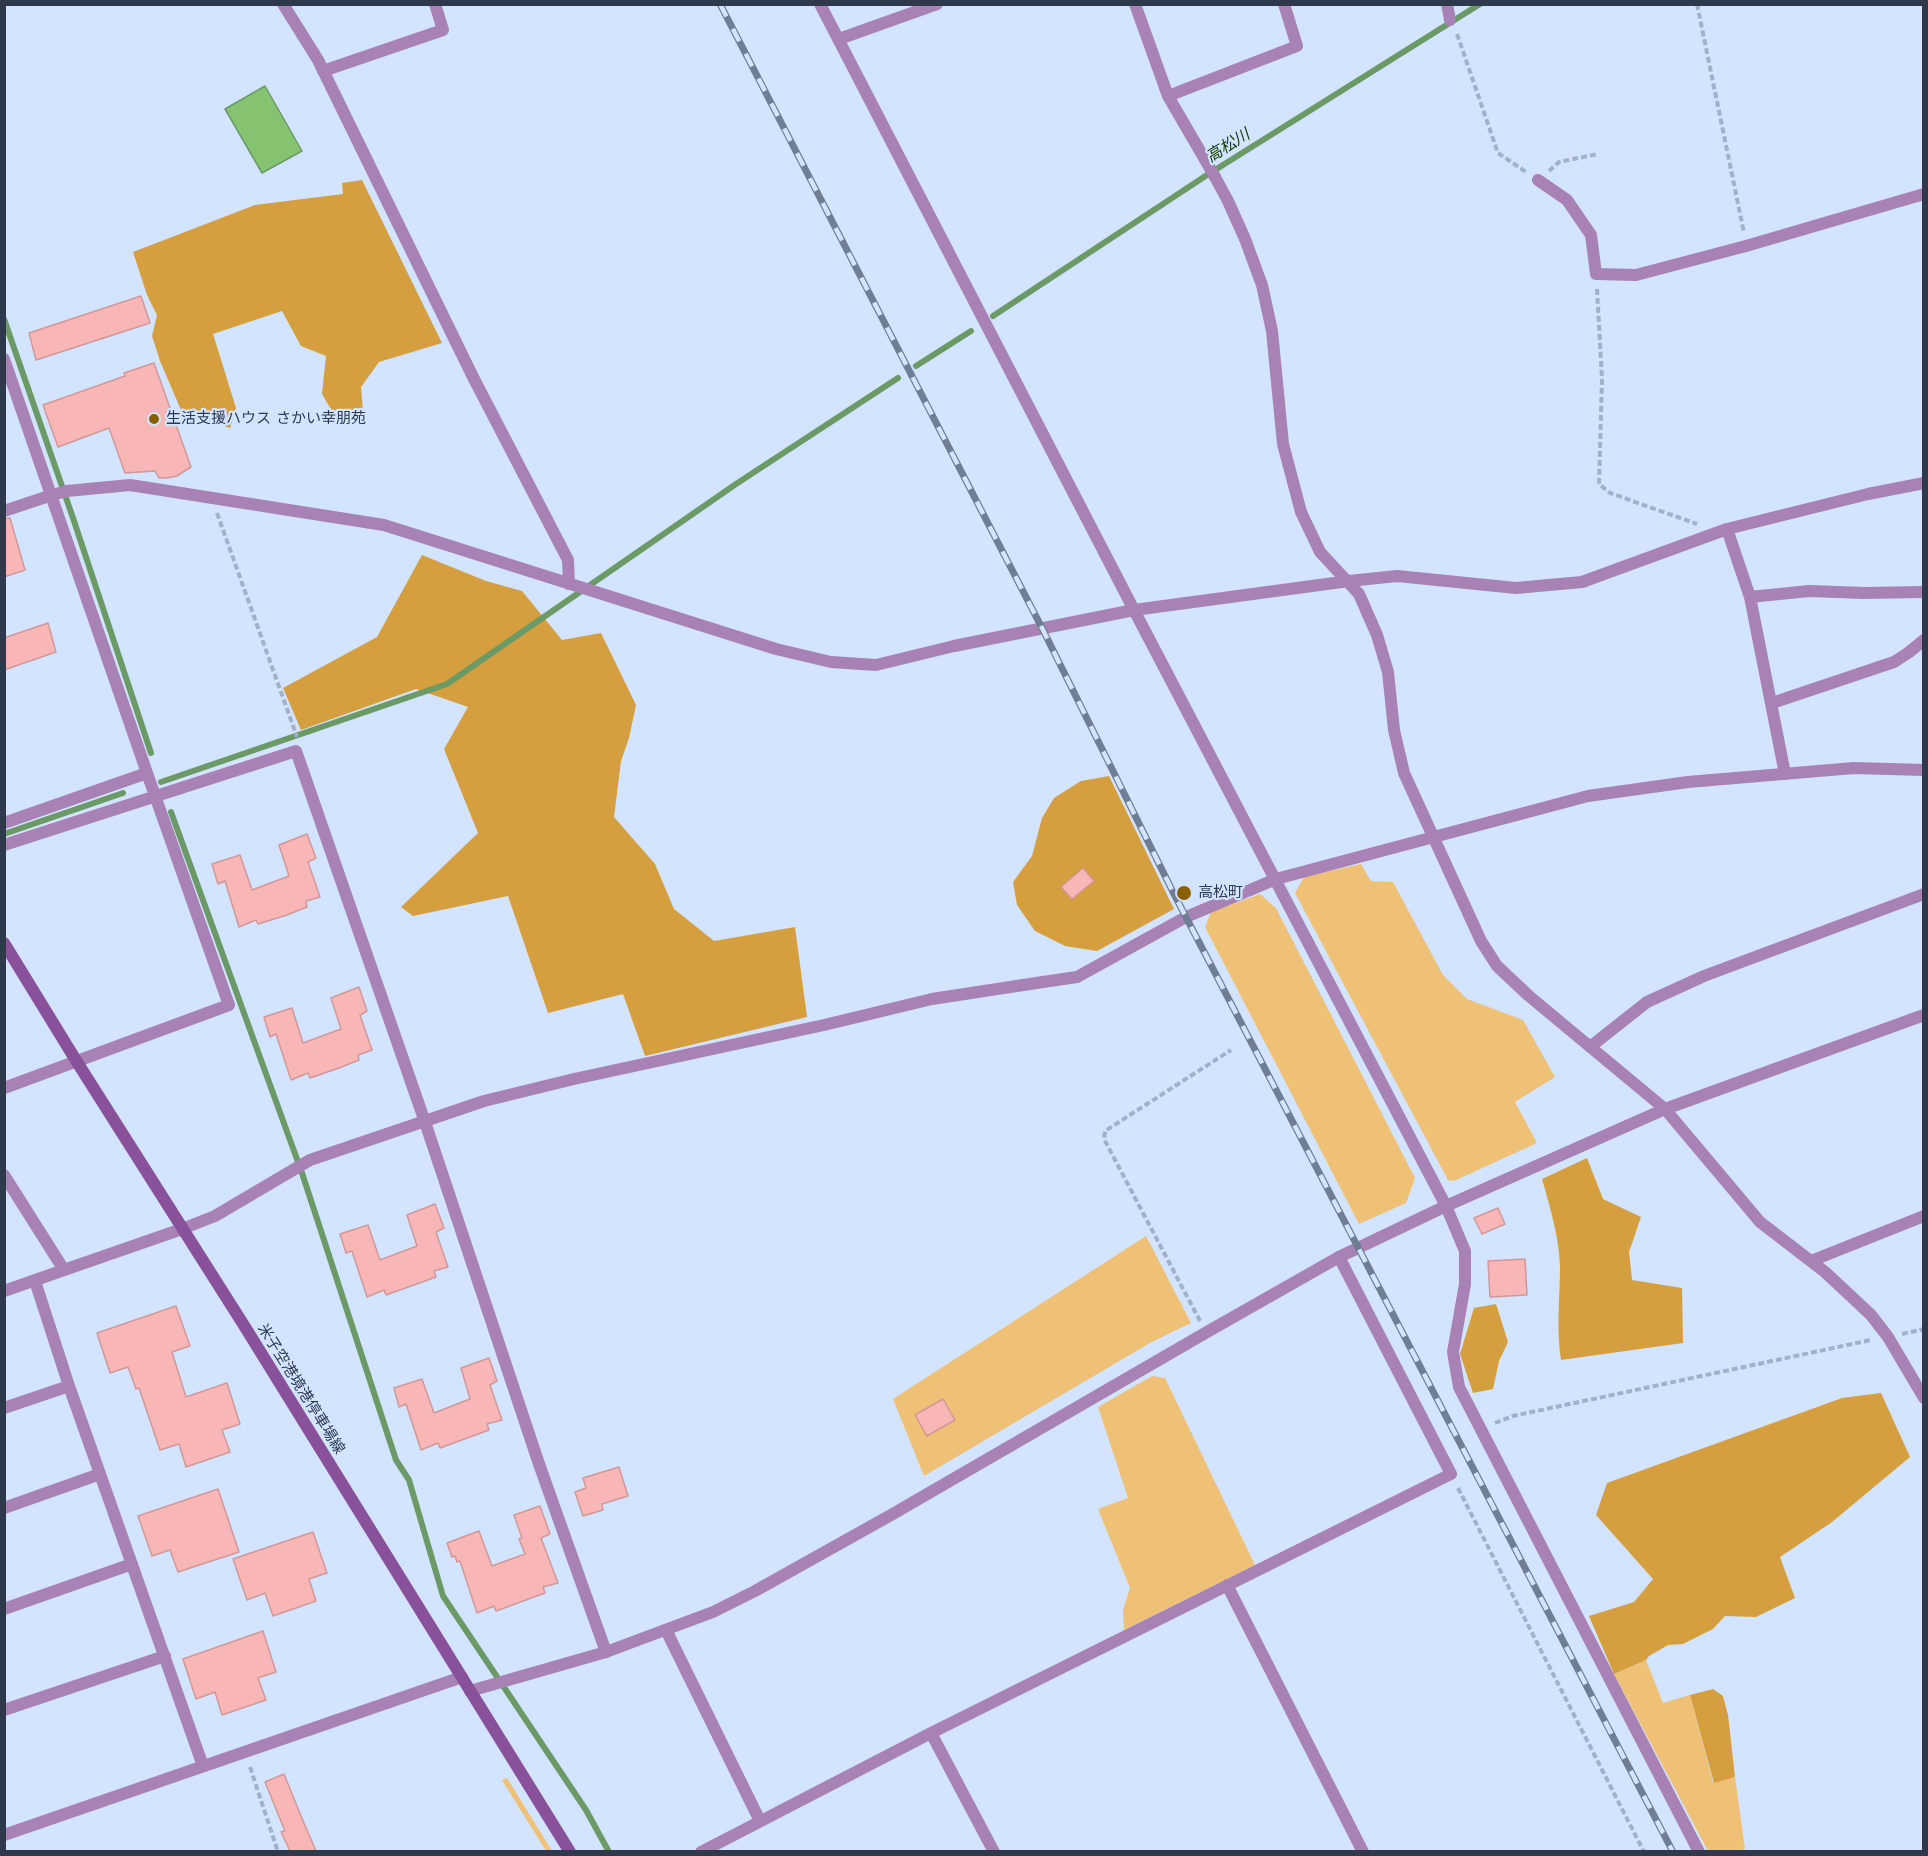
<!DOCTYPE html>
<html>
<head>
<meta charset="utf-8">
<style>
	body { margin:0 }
	#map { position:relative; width:1928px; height:1856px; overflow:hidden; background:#d2e4ff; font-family:"Work Sans",sans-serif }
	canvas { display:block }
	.frame { position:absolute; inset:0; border:6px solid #2e3a4b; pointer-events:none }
</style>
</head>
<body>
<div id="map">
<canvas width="1928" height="1856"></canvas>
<div class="frame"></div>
</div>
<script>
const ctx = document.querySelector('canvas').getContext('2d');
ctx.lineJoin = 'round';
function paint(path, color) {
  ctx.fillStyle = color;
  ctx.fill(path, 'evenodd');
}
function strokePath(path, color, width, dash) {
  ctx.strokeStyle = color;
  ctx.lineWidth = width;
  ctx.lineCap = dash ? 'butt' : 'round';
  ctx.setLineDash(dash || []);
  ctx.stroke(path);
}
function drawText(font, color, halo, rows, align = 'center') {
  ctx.font = font + ' "Work Sans","Noto Sans JP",sans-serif';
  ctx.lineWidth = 4.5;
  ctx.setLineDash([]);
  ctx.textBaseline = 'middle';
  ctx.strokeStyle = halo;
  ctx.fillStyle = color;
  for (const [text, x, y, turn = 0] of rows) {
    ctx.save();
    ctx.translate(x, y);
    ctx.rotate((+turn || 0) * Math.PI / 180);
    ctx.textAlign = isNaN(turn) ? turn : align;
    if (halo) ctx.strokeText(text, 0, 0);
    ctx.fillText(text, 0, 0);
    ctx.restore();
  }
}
paint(new Path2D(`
	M1361,864L1371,881L1393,882L1443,975L1467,999L1523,1020L1555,1077L1515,1102L1537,1143L1454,1181L1448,1180L1295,893L1304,877Z
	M1260,894L1276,908L1415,1178L1406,1203L1359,1224L1205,927L1211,912Z
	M1146,1236L1191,1323L1150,1343L924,1476L893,1399Z
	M1152,1376L1165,1378L1255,1565L1124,1630L1123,1610L1130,1588L1098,1509L1128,1498L1098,1407Z
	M1646,1660L1663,1703L1690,1695L1713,1782L1735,1777L1745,1849L1741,1851H1708L1614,1674Z
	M507,1778L552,1851H546L502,1780Z`), '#efc177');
paint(new Path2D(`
	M362,180L442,343L379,362L361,387L363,411L336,418L322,394L326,356L301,346L282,311L213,334L236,408L230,428L181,410L160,361L152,336L157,315L147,295L133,252L255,205L343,194L342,183Z
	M422,555L486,581L522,591L562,640L601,633L636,705L629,738L621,761L614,817L655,864L674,909L714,941L795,927L807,1017L645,1056L623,994L548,1013L508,896L413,916L401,907L478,833L444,749L468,707L416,689L301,730L283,688L377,637Z
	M1109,776L1174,909L1097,951L1065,946L1035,931L1017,905L1013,882L1032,856L1042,818L1054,798L1081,781Z
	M1587,1158L1603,1199L1641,1217L1629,1252L1632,1280L1682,1288L1683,1343L1561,1360C1556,1328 1560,1298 1560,1266C1559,1237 1550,1207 1542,1179Z
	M1496,1304L1508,1342L1499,1361L1493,1389L1473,1393L1460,1354L1474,1308Z
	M1881,1393L1910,1457L1832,1522L1780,1557L1795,1598L1756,1617L1725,1616L1713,1629L1683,1644L1668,1645L1649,1656L1646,1660L1614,1674L1589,1616L1634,1602L1653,1579L1596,1515L1607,1483L1842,1398Z
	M1713,1689L1723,1696L1728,1715L1735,1777L1714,1783L1690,1695Z`), '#d59e3e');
const water = new Path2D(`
	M265,86L302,151L262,173L225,109Z`);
paint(water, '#86c371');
strokePath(water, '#6c9a66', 1.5);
strokePath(new Path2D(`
	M993,316L1207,175L1480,4
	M4,319L73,518L151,753
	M916,366L971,331
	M161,782L447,684L736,484L898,378
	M171,812L302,1173L396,1460L409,1480L443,1596L586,1810L609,1852
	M4,834L123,793`), '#6c9a66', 6);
const building = new Path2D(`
	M141,296L150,323L36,360L29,333Z
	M154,363L191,467L177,476L167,478H159L155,471L125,473L109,428L58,447L43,405L125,376L124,373Z
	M10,518L25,570L4,577V519Z
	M48,623L56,652L4,670V638Z
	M307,834L316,858L308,862L320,897L306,901L307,907L287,915L258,924L256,920L239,927L225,881L218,884L212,864L240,855L252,890L289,876L279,845Z
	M1083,868L1094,881L1072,899L1061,887Z
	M359,987L367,1011L360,1015L372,1050L358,1055L359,1060L339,1068L310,1078L308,1073L291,1080L276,1034L270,1037L264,1017L292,1008L303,1043L341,1029L331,998Z
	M435,1204L444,1228L436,1232L448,1267L434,1271L436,1277L386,1295L384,1290L367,1297L352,1251L346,1253L340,1234L368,1225L380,1260L417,1246L407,1215Z
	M1498,1208L1505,1224L1482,1234L1474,1218Z
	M1525,1259L1527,1295L1490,1297L1488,1261Z
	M176,1306L190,1346L172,1352L186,1397L227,1383L240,1424L222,1430L230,1452L186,1467L179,1444L160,1450L139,1388L136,1389L128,1367L110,1373L97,1333Z
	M489,1358L497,1381L490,1385L502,1420L487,1424L489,1430L440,1448L438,1443L421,1450L406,1404L399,1407L394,1388L422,1379L434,1413L470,1399L461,1368Z
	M943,1399L955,1420L927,1436L915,1415Z
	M619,1467L628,1496L602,1504L603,1510L583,1516L575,1492L586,1488L583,1478Z
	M218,1489L239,1552L178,1572L170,1550L152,1556L138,1516Z
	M540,1506L550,1534L541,1538L558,1583L543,1587L545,1593L496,1611L494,1606L477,1613L460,1561L457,1562L455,1556L452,1557L447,1543L479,1531L492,1566L525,1554L519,1539L522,1538L514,1515Z
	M313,1532L327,1573L309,1579L316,1601L273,1616L265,1593L247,1600L233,1559Z
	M263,1631L276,1672L258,1678L266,1700L222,1715L215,1692L196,1699L183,1659Z
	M284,1774L301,1816L316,1851H290L281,1832L285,1831L265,1782Z`);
paint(building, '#f8b6b7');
strokePath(building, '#d19898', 1.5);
strokePath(new Path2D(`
	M1697,4L1744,233
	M1457,34L1498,153L1526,172
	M1549,171L1559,162L1598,154
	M1597,289L1602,379L1599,484L1610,493L1697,524
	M217,513L297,737
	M1200,1321L1104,1139L1105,1131L1231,1050
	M1902,1334L1924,1329
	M1495,1423L1513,1416L1871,1340
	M1458,1488L1644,1852
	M250,1767L278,1852`), '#a1b1c9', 4, [6, 3]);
strokePath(new Path2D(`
	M1135,4L1168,96L1211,170
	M1447,4L1450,20
	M1168,96L1297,46L1284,4
	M1215,177L1228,201L1245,239L1262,285L1272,331L1283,444L1301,512L1320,552L1359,594L1377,635L1388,672L1394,730L1404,773L1481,941L1497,966L1529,996L1665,1109L1760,1222L1825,1272L1871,1315L1888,1337L1924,1398
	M1538,180L1567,200L1591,235L1596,274L1636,275L1746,246L1924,194
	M1727,529L1750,597L1785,774
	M1750,597L1809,591L1864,593L1924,592
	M954,646L1134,610L1349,581L1397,576L1516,588L1582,582L1727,529L1868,494L1924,483
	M1772,703L1894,662L1908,653L1924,640
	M1043,982L1077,977L1186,917L1276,879L1588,796L1688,782L1854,768L1924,770
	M1590,1047L1647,1002L1704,976L1924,894
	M1811,1261L1924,1216`), '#a882b4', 12);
strokePath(new Path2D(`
	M283,4L318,60L473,377L568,560L569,584
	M323,71L443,30L435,4
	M1211,170L1215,177
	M4,359L147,773L229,1005L4,1088
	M4,511L52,495L67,491L130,485L384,525L776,649L831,662L876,665L954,646
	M4,823L147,773
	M4,845L296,751L425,1122L539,1464L606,1652
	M4,1175L64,1270L4,1291
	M1446,1206L1465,1251V1284L1453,1352L1459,1387L1699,1852
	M64,1270L182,1229L215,1216L310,1160L484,1101L574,1079L824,1025L932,999L1043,982
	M35,1281L69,1386L203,1766
	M4,1408L69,1386
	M4,1508L100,1474
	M1227,1585L1363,1852
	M4,1609L132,1564
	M666,1630L760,1821
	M4,1710L165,1656
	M931,1733L994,1852
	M701,1852L931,1733L1451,1474L1339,1257`), '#a882b4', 12);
strokePath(new Path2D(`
	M820,4L1134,610L1446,1206
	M839,39L937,4
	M470,1691L606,1652L713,1612L755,1591L891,1515L1207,1332L1339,1257L1446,1206L1665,1109L1924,1015
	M4,1835L462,1677`), '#a882b4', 12);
strokePath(new Path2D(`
	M4,943L77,1062L245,1327L570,1852`), '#8a519b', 12);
const rail = new Path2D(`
	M720,4L1042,628L1175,896L1673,1852`);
strokePath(rail, '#707e93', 7);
strokePath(rail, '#d2e4ff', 4.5, [14]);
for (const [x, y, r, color] of [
	[154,419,6,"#8a5f00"],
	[1184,893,8,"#8a5f00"]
]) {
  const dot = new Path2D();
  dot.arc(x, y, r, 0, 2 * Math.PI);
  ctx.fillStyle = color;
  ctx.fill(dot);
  strokePath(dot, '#d2e4ff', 2);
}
drawText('15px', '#2e3a4b', '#d2e4ff', [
	["生活支援ハウス さかい幸朋苑",166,419],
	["高松町",1198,893]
], 'left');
drawText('15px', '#2e3a4b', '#d2e4ff', [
	["米子空港境港停車場線",301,1389,58]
]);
drawText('italic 16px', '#123a00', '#d2e4ff', [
	["高松川",1228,146,-32]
]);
</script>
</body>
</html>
